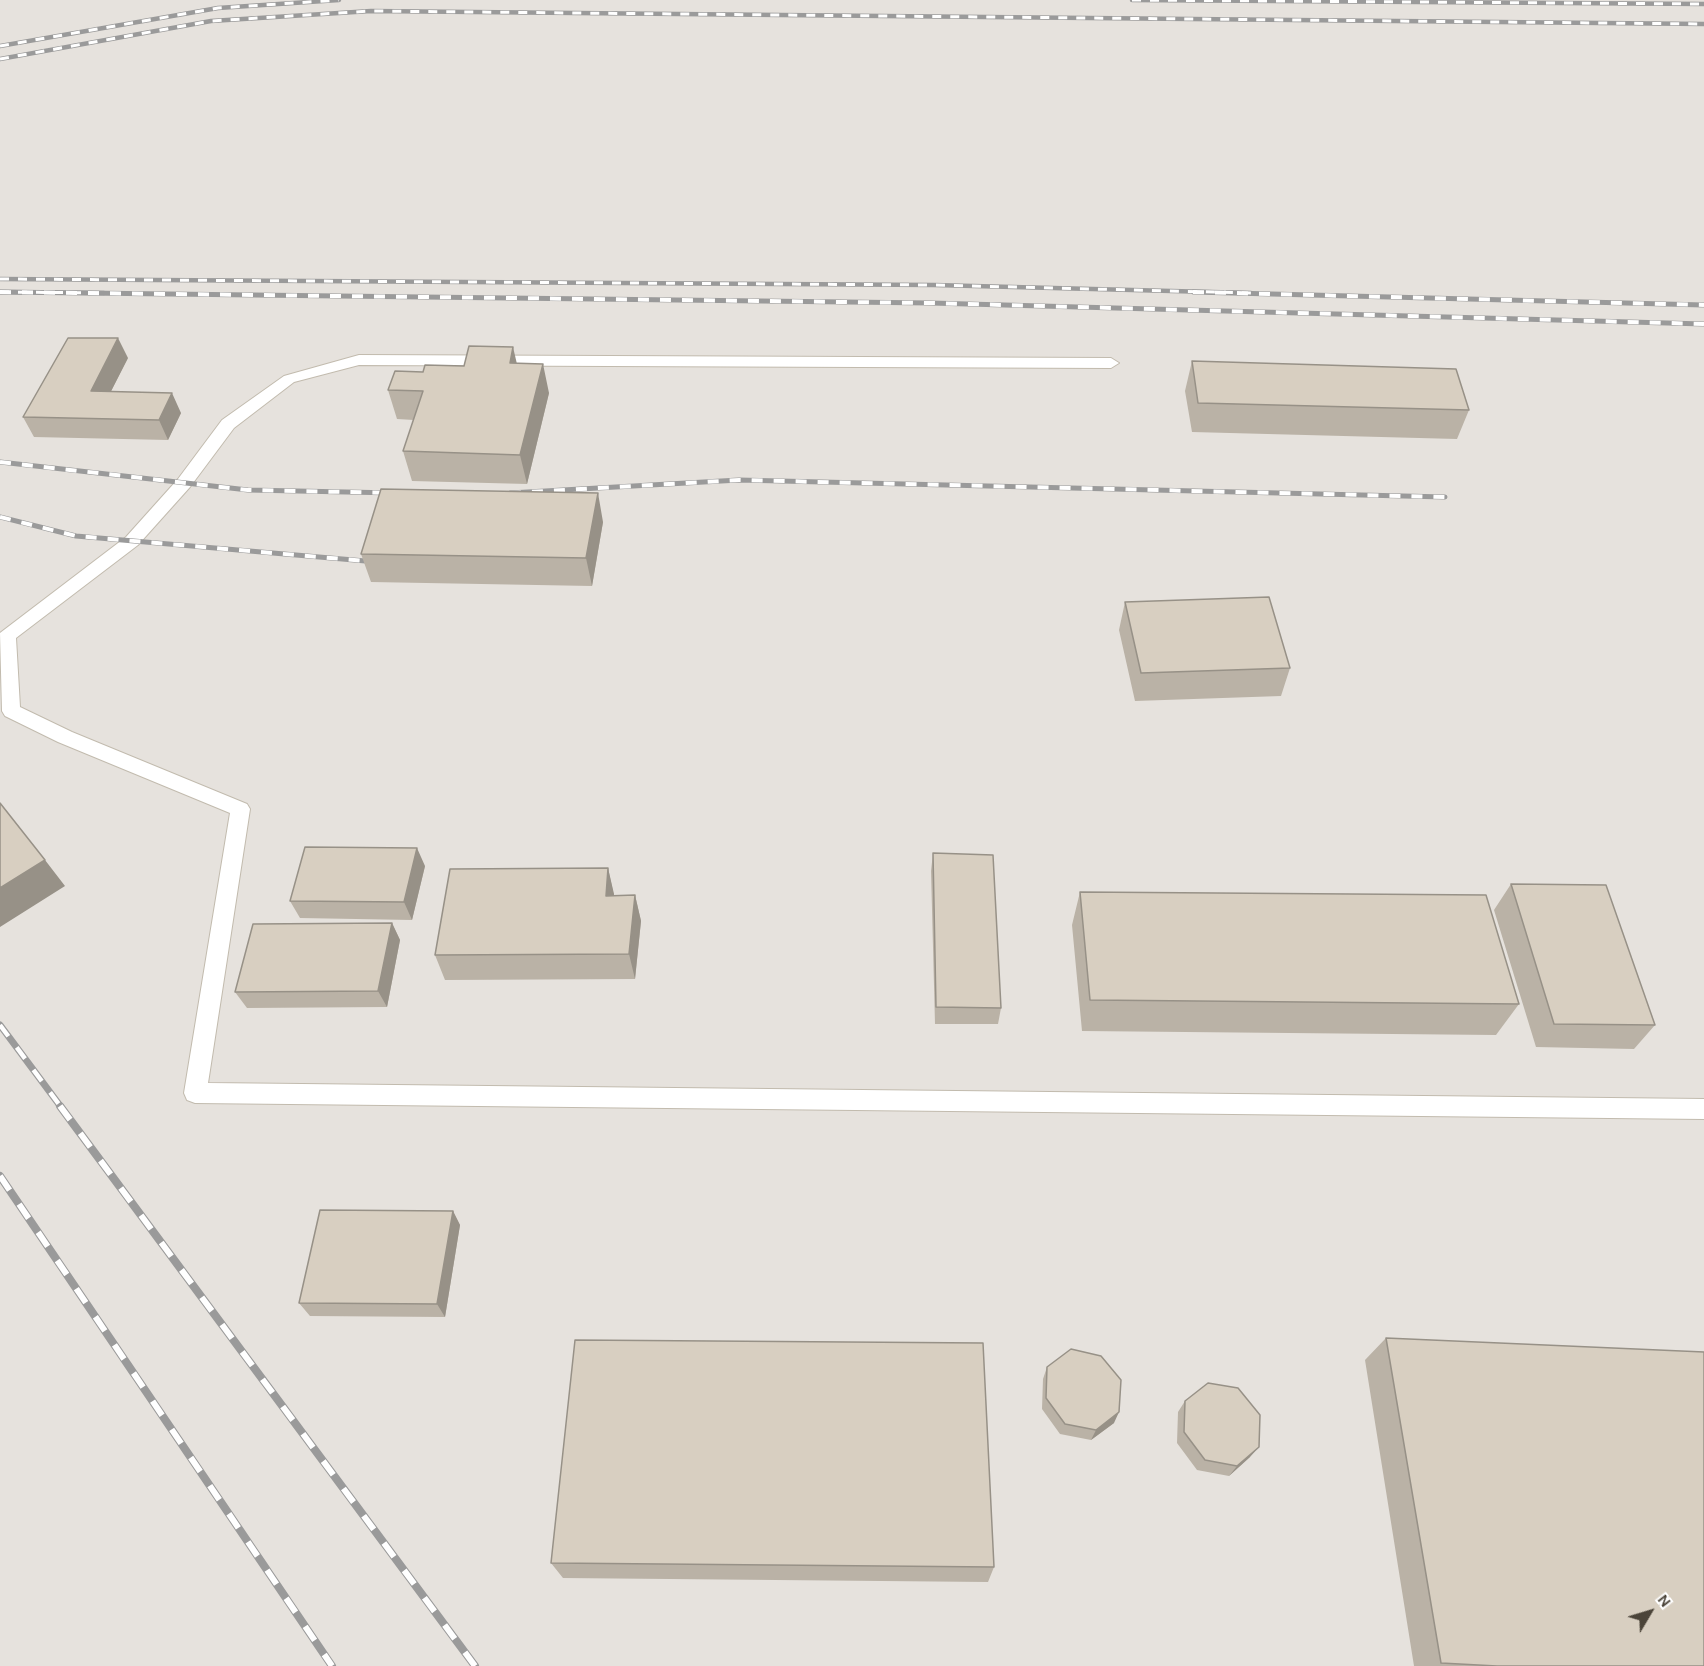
<!DOCTYPE html>
<html>
<head>
<meta charset="utf-8">
<style>
	body { margin:0 }
	#map { position:relative; width:1704px; height:1666px; overflow:hidden; background:#f6f3ec; font-family:Karla,sans-serif }
	canvas { display:block }
	.north { position:absolute; left:1620px; top:1582px; width:60px; height:60px; -webkit-text-stroke:4px #fff; paint-order:stroke; rotate:52deg; font-size:16px; font-weight:700; line-height:24px; text-align:center; color:#4b4439 }
	.north::after { content:''; display:block; margin:auto; width:21px; height:27px; background:#4b4439; clip-path:polygon(50% 0,100% 100%,50% 72%,0 100%) }
</style>
</head>
<body>
<div id="map">
<canvas width="1704" height="1666"></canvas>
<div class="north">N</div>
</div>
<script>
const ctx = document.querySelector('canvas').getContext('2d');
ctx.lineJoin = 'round';
function paint(path, color) {
  ctx.fillStyle = color;
  ctx.fill(path, 'evenodd');
}
function strokePath(path, color, width, dash) {
  ctx.strokeStyle = color;
  ctx.lineWidth = width;
  ctx.lineCap = dash ? 'butt' : 'round';
  ctx.setLineDash(dash || []);
  ctx.stroke(path);
}
paint(new Path2D(`
	M0,0H1704V1666H0Z`), '#e6e2dd');
const service = new Path2D(`
	M359,355L1111,358L1119,363L1111,368L359,365L294,382L234,428L190,487L138,545L16,638L20,707L72,732L247,804L250,809L208,1083L1704,1099V1119L195,1103L187,1100L184,1093L230,813L58,742L5,716L2,711L0,633L126,537L178,479L222,420L284,376Z`);
strokePath(service, '#c2bbae', 2);
paint(service, '#fff');
const railFar3 = new Path2D(`
	M1132,0L1704,4
	M0,46L218,8L339,0
	M0,59L211,21L371,11L1704,24
	M0,279L934,285L1251,293
	M0,292L104,293`);
const railFar2 = new Path2D(`
	M0,292L931,303L1704,324
	M1193,292L1704,305
	M0,462L248,490L396,493
	M510,493L739,480L1445,497
	M0,517L76,536L377,562`);
const railFar1 = new Path2D(`
	M0,1025L61,1107`);
const rail = new Path2D(`
	M60,1106L475,1666
	M0,1176L332,1666`);
strokePath(railFar3, '#9a9a9a', 4.5);
strokePath(railFar2, '#9a9a9a', 5);
strokePath(railFar1, '#9a9a9a', 7);
strokePath(rail, '#9a9a9a', 8);
strokePath(railFar3, '#fff', 3, [9]);
strokePath(railFar2, '#fff', 4, [11]);
strokePath(railFar1, '#fff', 4.5, [14]);
strokePath(rail, '#fff', 6, [17]);
paint(new Path2D(`
	M128,358L111,391L181,413L168,440L34,437L23,417Z
	M1192,361L1469,410L1457,439L1192,432L1185,391Z
	M517,363L549,393L527,484L412,481L403,451L414,420L397,419L388,390L464,366Z
	M603,522L592,586L371,582L361,554Z
	M1125,602L1290,668L1281,696L1135,701L1119,630Z
	M933,853L1001,1008L998,1024H935L931,871Z
	M425,866L412,920L300,918L290,901Z
	M608,868L614,896L635,895L641,921L635,979L445,980L435,955Z
	M1511,884L1655,1025L1634,1049L1536,1047L1494,910Z
	M1080,892L1519,1004L1496,1035L1082,1031L1072,925Z
	M392,923L400,940L387,1007L247,1008L235,992Z
	M453,1211L460,1225L445,1317L310,1316L299,1303Z
	M1386,1338L1704,1666H1414L1365,1360Z
	M1047,1367L1114,1423L1091,1440L1060,1434L1042,1409L1043,1379Z
	M1185,1401L1250,1457L1229,1476L1197,1470L1177,1443L1178,1412Z
	M551,1563L994,1567L988,1582L563,1578Z`), '#bab2a6');
paint(new Path2D(`
	M118,338L128,358L101,411L91,391Z
	M513,347L520,377L510,363Z
	M543,364L549,393L527,484L520,455Z
	M172,393L181,413L168,440L159,420Z
	M598,493L603,522L592,586L586,558Z
	M417,848L425,866L412,920L404,902Z
	M45,860L65,886L0,927V888Z
	M608,868L614,894L612,922L606,896Z
	M635,895L641,921L635,979L629,954Z
	M392,923L400,940L387,1007L378,991Z
	M453,1211L460,1225L445,1317L437,1304Z
	M1119,1412L1114,1423L1091,1440L1096,1430Z
	M1259,1447L1250,1457L1229,1476L1237,1466Z`), '#979187');
const building = new Path2D(`
	M68,338H118L91,391L172,393L159,420L23,417Z
	M469,346L513,347L510,363L543,364L520,455L403,451L423,391L388,390L395,371L423,372L425,365L464,366Z
	M1192,361L1456,369L1469,410L1198,403Z
	M381,489L598,493L586,558L361,554Z
	M1269,597L1290,668L1141,673L1125,602Z
	M0,803L45,860L0,888Z
	M305,847L417,848L404,902L290,901Z
	M933,853L993,855L1001,1008L936,1007Z
	M608,868L606,896L635,895L629,954L435,955L450,869Z
	M1511,884L1606,885L1655,1025L1554,1024Z
	M1080,892L1486,895L1519,1004L1090,1000Z
	M392,923L378,991L235,992L253,924Z
	M320,1210L453,1211L437,1304L299,1303Z
	M1386,1338L1704,1352V1666H1497L1441,1663Z
	M575,1340L983,1343L994,1567L551,1563Z
	M1071,1349L1101,1356L1121,1380L1119,1412L1096,1430L1065,1424L1046,1398L1047,1367Z
	M1208,1383L1238,1388L1260,1415L1259,1447L1237,1466L1205,1460L1184,1432L1185,1401Z`);
paint(building, '#d8cfc1');
strokePath(building, '#979187', 1.5);
</script>
</body>
</html>
